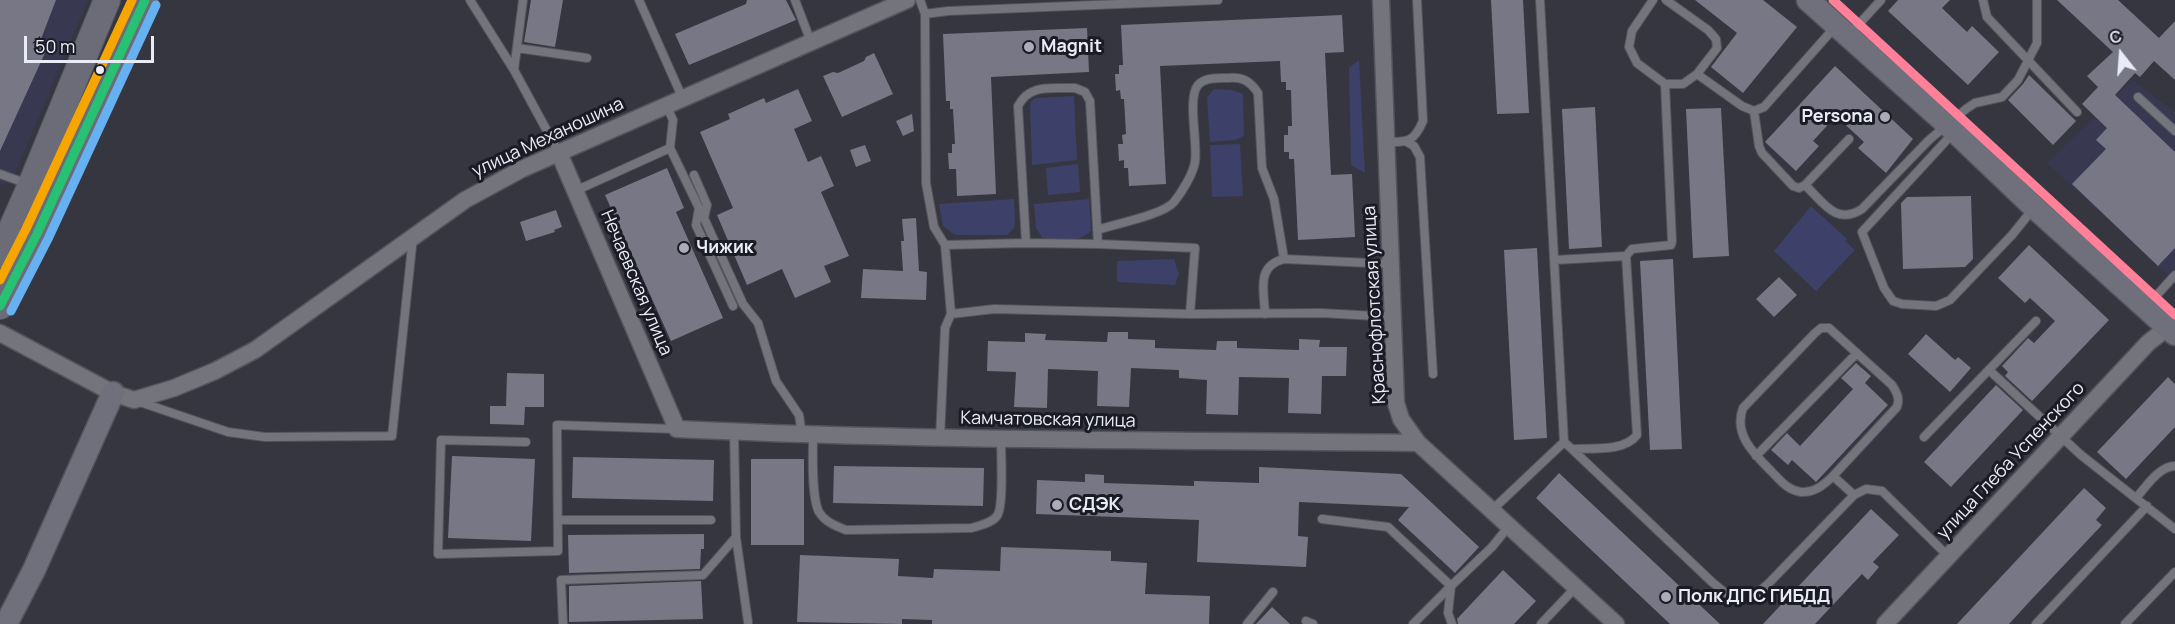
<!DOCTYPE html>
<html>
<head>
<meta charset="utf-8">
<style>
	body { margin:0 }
	#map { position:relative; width:2175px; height:624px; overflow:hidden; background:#363641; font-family:Manrope,sans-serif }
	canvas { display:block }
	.north { position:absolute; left:2091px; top:24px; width:60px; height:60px; -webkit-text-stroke:4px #1a1b24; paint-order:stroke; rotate:343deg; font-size:16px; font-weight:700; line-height:24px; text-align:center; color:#e9ebf7 }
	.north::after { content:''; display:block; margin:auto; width:21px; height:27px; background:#e9ebf7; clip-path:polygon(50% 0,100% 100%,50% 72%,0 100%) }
	.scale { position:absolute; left:24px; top:36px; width:130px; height:27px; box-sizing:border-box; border:3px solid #e9ebf7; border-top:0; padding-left:8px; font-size:18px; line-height:21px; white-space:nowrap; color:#e9ebf7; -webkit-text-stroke:4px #1a1b24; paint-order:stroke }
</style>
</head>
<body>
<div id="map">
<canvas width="2175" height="624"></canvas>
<div class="north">С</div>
<div class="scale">50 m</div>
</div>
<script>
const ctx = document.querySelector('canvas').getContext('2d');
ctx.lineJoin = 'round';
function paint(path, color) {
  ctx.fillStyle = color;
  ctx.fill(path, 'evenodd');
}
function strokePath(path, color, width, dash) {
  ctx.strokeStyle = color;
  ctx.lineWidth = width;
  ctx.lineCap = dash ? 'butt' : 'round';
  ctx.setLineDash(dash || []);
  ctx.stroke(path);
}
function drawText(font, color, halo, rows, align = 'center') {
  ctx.font = font + ' Manrope,sans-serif';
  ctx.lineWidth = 6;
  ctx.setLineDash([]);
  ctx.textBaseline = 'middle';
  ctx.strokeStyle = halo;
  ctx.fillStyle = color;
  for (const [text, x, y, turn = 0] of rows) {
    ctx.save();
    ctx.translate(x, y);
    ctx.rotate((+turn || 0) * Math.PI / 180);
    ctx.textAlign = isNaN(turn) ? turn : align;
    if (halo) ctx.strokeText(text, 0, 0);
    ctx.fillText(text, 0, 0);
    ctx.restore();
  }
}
paint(new Path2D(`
	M0,0H88L11,183L0,185Z
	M2132,80L2175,112V282L2047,163Z`), '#383951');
paint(new Path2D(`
	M1359,60L1365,173L1351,165L1349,68Z
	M1214,89L1232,90L1243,94L1244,136L1235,140L1210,142L1207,97Z
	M1074,96L1077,160L1032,165L1030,108L1031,101L1036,98Z
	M1240,144L1243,196L1212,197L1210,145Z
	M1078,164L1080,192L1048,195L1046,168Z
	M1014,199L1015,224L1014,228L1007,235H957L952,233L943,226L939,204Z
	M1089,199L1091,231C1079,243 1060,240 1044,240L1036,228L1034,204Z
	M1811,206L1847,239L1845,241L1855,250L1816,291L1774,251Z
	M1174,259L1179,274L1175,285L1117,282V261Z`), '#3d4068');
paint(new Path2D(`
	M0,0H56L41,39L50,42L0,151Z
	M531,0H563L555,47L524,42Z
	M747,0H786L796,20L689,65L675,34L746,4Z
	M1491,0H1523L1529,113L1497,114Z
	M1695,0H1763L1797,27L1743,93L1711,67L1737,33Z
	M1898,0H1950L1942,8L1967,32L1972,26L1999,52L1968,85L1888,11Z
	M2057,0H2118L2159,38L2175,21V80L2154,61L2140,77L2135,73L2115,95L2175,152V248L2158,266L2072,184L2106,149L2096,140L2107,128L2082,104L2098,87L2087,76L2113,52Z
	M1342,15L1344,52L1325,53L1331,175L1352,174L1355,237L1298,240L1294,159H1289V152H1284V135H1288V126H1292L1291,90H1286V82H1281L1280,61L1160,66L1166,184L1129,186L1128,168H1124V160L1119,161L1118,144H1123L1122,135L1126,134L1124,99H1121L1120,90L1116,91L1115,74H1119V65H1123L1121,25Z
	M1087,28L1089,72L991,77L996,194L957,196L956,169H949L948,153H952V144H955L953,109H950V101H946L943,34Z
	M874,53L893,94L842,117L823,76L833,72L838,73L864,61L866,57Z
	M1835,66L1913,139L1886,173L1858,148L1864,142L1836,116L1813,141L1819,146L1796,171L1765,142Z
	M2029,75L2076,121L2053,145L2008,100L2023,84Z
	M798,89L812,121L794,129L808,162L821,156L834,186L821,192L849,256L824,266L831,282L795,298L782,269L747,285L717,215L733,208L700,132L730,119L728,114L764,98L766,103Z
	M1595,107L1602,247L1569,249L1562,109Z
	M1721,108L1729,256L1693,258L1686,109Z
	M912,114L914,131L903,136L896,121Z
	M865,145L871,161L856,167L850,150Z
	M667,168L684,208L676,212L723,318L671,341L605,195Z
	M1971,196L1973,259L1965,267L1903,269L1901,203L1907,197Z
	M556,210L562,227L554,230L555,232L526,241L520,222Z
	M916,218L919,271L927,272L926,300L861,298L863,269L903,271L901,241H904L902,219Z
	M2029,245L2109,320L2032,401L2005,376L2008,372L2002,366L2028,338L2034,343L2055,321L2030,298L2025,303L1998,278Z
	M1537,248L1547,438L1514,440L1504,250Z
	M1673,259L1682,449L1650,450L1640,261Z
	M1779,277L1797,295L1774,317L1756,299Z
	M1108,332H1128V339L1155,340V348L1216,350L1217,341H1237V348L1299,350V339L1320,340L1319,347H1347L1346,376H1322L1321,414L1288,413L1289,378L1239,377L1238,415L1206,414L1207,380L1179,378V370L1131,368L1129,407L1097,406L1098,371L1048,369L1047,408L1014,407L1016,372L987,371L988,341L1025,342V333L1046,334L1045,340L1107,342Z
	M1926,334L1955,360L1958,357L1971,368L1950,392L1908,354Z
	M1856,363L1871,376L1865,383L1888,405L1816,482L1792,460L1788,465L1771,450L1787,433L1800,446L1853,389L1841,378Z
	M507,373L544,374V407H525L524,425L490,424V406H506Z
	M2168,377L2175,384V427L2126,479L2097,452Z
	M1996,385L2023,410L1951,487L1924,462Z
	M452,456L535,459L531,541L448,538Z
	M573,457L714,460L713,501L572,498Z
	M751,459H804V545H751Z
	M834,466L984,468L983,506L833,503Z
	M1259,467L1401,474L1479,547L1455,573L1398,520L1409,507L1299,502L1298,536L1308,537L1306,567L1197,562L1199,520L1036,514L1037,480L1085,482V474L1104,475V483L1194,486V481L1259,483Z
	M1559,473L1720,624H1670L1536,498Z
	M2084,488L2106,508L2096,520L2102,525L2031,600L2009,624H1957Z
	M1871,509L1899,535L1873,562L1879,567L1868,580L1862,574L1815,624H1763Z
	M704,534V549H701L700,569L569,573L568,535Z
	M1001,547L1111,551V561L1147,563L1145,594L1210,596L1209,624H932V620L902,619V624L797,622L800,555L899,559L898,576L933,578L934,569L1000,571Z
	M1503,570L1536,601L1514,624H1458L1457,619Z
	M701,581L703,619L569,622V586Z
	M1272,607L1290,624H1256Z`), '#777786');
const lane = new Path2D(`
	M470,0L514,70L559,153
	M639,0L682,97
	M795,0L811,42
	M920,0L925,14L926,183L934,227L945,245L951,314
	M1653,0L1632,31L1629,47L1637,63L1665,84
	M1666,0L1708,30L1716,39L1717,48L1697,74L1742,106L1754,111L1764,107L1835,27
	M1983,0L1987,17L2077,112
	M925,14L948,11L1218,0
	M1849,35L1881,0
	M517,48L587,58
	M514,70L523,0
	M1075,88L1085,92L1090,101L1098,244L1026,243L1018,106C1030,83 1052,89 1075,88Z
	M2138,97L2175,131
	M1754,111L1759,146L1762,153L1793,186L1799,188L1805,185L1849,139
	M1955,131L1862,232L1884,288L1893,301L1902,304L1936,306L1950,300L2012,235L2033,209
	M1387,142C1408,142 1414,142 1423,121L1417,0
	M1407,142L1414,146L1420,157L1433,374
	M670,148L699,208L696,225L733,306
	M0,174L28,184
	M694,175L707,205L704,218L743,304L758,323L776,381L799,415L802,434
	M1805,185C1823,202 1836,226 1862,209L1929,140L1966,109L1975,103L2002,97L2018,80L2037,43V0
	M575,191L670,148L673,120L666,105
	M1097,230C1115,224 1163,215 1174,202C1182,192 1193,174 1195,162C1198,143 1187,98 1198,85C1205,77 1219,78 1229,78C1243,77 1250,81 1258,93L1262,168L1274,199L1284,259L1391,264
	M1098,244L1195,248L1190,314
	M945,245L1026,243
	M1555,260L1626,256L1632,249L1671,245L1672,241L1665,84H1683L1697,74
	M2147,306L2175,275
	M1265,314C1264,290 1256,266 1284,259
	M1989,370L2081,455L2175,529
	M137,401L228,432L265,437L392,436L413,237
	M734,431L736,537L748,622
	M813,435C813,453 811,497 819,512C825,522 836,526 846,530L971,528C979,526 992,523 997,516C1004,507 1001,454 1001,440
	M1924,437L2036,321
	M940,438L945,328L951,314L994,309L1190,314L1321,313L1394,317
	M526,442L441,440L438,554L558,551L557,425L676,429
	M1564,442L1572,449C1592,448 1624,452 1637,435L1626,256
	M1572,449L1712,582L1734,600
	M1756,456L1857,353
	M1833,476C1824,485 1814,493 1801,492C1787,490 1780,480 1771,471C1754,454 1733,434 1743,408L1815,333L1821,328H1829L1892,385C1897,393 1900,398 1897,407L1833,476L1854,495
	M2136,498C2146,487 2159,466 2175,466
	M1492,510L1564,442L1540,0
	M1322,519L1388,527L1451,586L1492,547L1509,526
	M558,520H711
	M1451,586L1448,613L1452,624
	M1752,598L1769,583L1854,495L1866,489L1882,491L1948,556
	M1306,621L1313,624
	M563,624L561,580L703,575L736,537
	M1247,624L1273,592
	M1413,624L1451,586
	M1541,624L1576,587
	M2036,624L2147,506
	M2125,624L2175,572`);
const street = new Path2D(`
	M1381,0L1396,403L1401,419L1418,443L1616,624
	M559,153L677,429C924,441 1171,440 1418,443
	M0,333L113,393L134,400L174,388L215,371L255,350L465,200L522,169L907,0
	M1885,624L2148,343L2168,327`);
const secondary = new Path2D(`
	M1808,0L1948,125L2034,207L2175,334
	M6,624L34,570L113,393`);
const primary = new Path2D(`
	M0,255L31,185L107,0
	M0,306L37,234L145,0`);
strokePath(lane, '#53545d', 10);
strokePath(street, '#53545d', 19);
strokePath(secondary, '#53545d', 25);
strokePath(primary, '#53545d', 28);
strokePath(lane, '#74757c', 8);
strokePath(street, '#74757c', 16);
strokePath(secondary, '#6f707b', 22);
strokePath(primary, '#6b6c78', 26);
strokePath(new Path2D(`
	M0,306L37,234L145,0`), '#26c172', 9);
strokePath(new Path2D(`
	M11,311L48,239L156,5`), '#66b1f2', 9);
strokePath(new Path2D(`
	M0,280L26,229L132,0`), '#f7a600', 9);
strokePath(new Path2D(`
	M1833,0L2175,315`), '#ff8098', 9);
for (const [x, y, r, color] of [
	[1029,47,6,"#aaacb7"],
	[100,70,5,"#e9ebf7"],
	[1885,117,6,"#aaacb7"],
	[684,248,6,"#aaacb7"],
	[1057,505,6,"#aaacb7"],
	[1666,597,6,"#aaacb7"]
]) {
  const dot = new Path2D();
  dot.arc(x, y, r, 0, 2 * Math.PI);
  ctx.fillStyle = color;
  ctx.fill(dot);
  strokePath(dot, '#1a1b24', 2);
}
drawText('bold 18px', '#e9ebf7', '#1a1b24', [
	["Magnit",1041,47],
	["Persona",1873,117,"right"],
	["Чижик",696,248],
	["СДЭК",1069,505],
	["Полк ДПС ГИБДД",1678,597]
], 'left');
drawText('18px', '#e9ebf7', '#1a1b24', [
	["улица Механошина",548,138,-25],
	["Нечаевская улица",636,283,67],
	["Краснофлотская улица",1375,305,-93],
	["Камчатовская улица",1048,420,1],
	["улица Глеба Успенского",2011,461,-47]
]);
</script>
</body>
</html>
